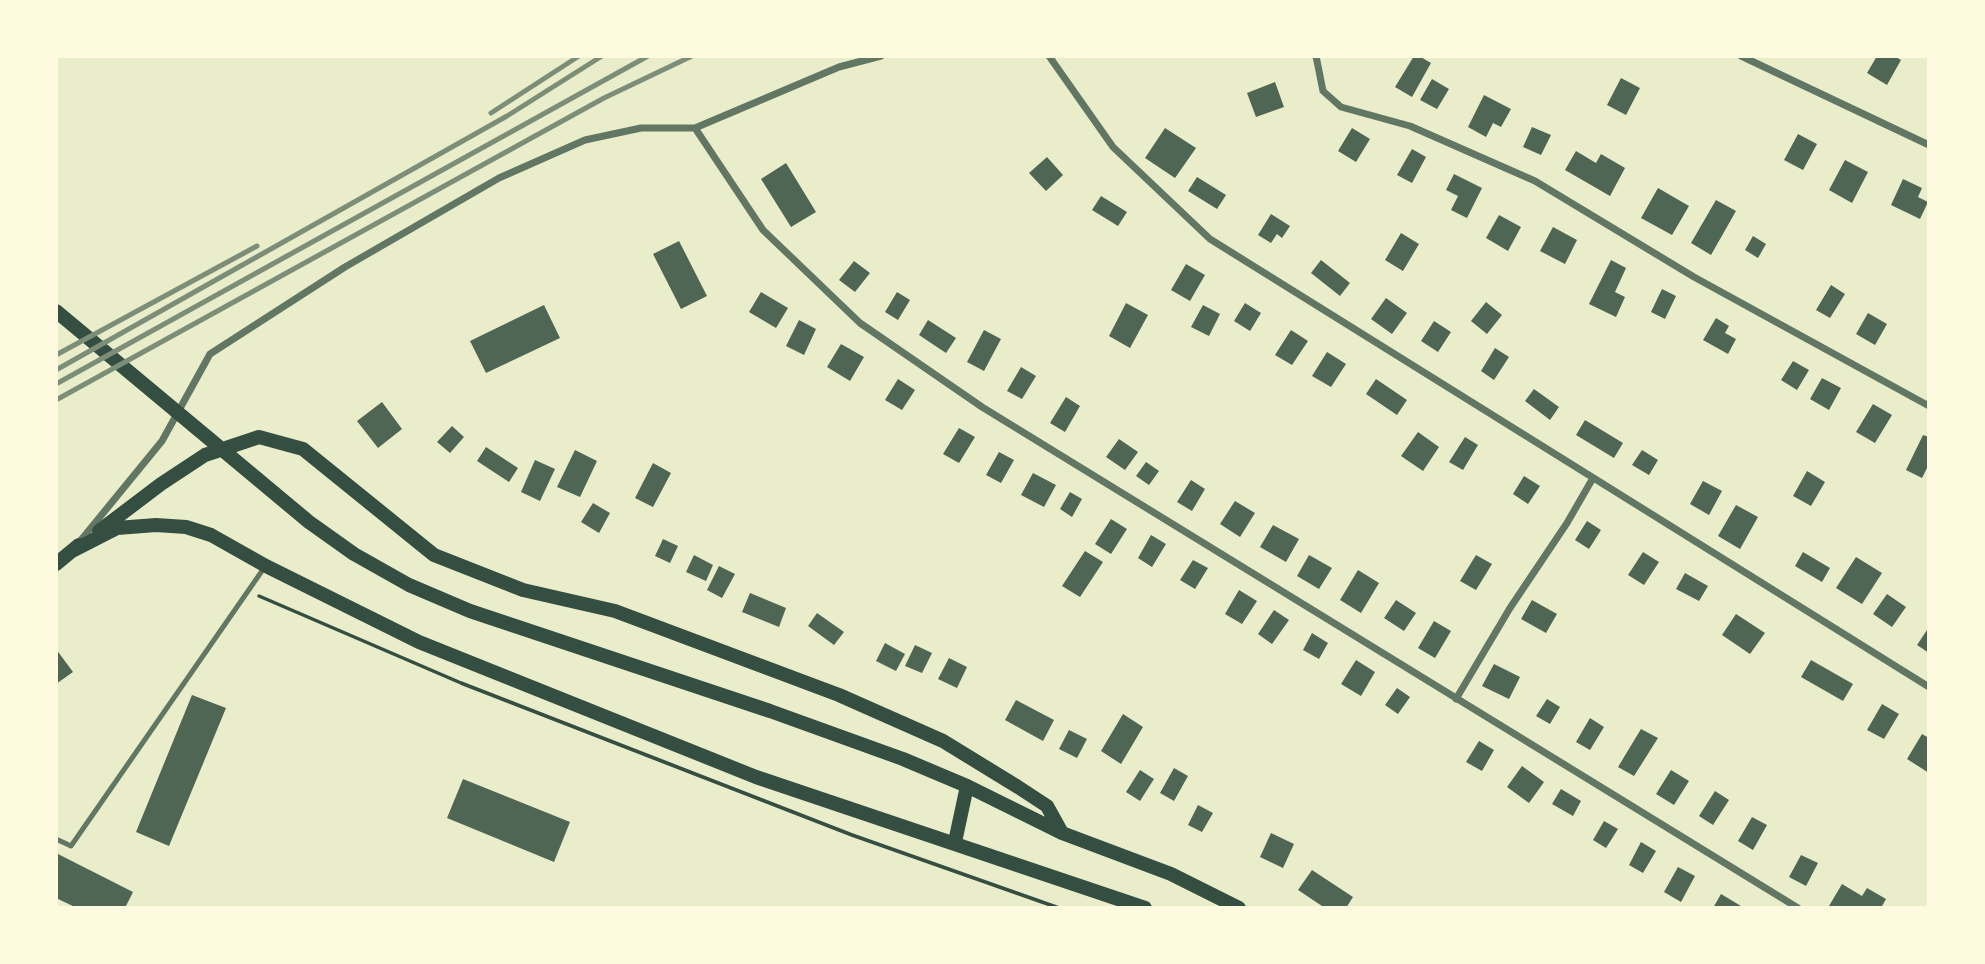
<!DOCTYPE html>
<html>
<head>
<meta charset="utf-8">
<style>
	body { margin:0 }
	#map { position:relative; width:1985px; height:964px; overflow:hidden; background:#e9edc9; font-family:Rubik,sans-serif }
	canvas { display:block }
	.frame { position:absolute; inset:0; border:58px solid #fefae0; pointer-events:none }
</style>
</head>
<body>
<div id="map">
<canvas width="1985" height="964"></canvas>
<div class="frame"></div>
</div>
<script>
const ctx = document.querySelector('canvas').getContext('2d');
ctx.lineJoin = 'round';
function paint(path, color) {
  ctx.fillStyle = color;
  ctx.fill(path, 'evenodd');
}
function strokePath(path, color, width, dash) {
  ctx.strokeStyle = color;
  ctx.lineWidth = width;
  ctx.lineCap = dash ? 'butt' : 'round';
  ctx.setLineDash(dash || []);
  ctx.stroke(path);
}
paint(new Path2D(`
	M1414,56H1419L1431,63L1412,97L1395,87Z
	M1877,56H1894L1901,60L1887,85L1867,73Z
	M1621,78L1640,88L1626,115L1607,105Z
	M1432,79L1449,89L1437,109L1420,100Z
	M1275,82L1284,107L1256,117L1247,93Z
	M1484,95L1511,109L1501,127L1493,123L1486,137L1468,127Z
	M1532,127L1551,135L1541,155L1523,147Z
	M1165,128L1196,148L1175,178L1145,158Z
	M1352,128L1370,139L1356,162L1338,151Z
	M1798,134L1817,144L1803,170L1784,160Z
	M1412,149L1426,157L1412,183L1397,175Z
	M1576,151L1596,163L1601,154L1625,168L1610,196L1565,170Z
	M1047,157L1063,175L1046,191L1029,173Z
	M1845,160L1868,172L1852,203L1829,190Z
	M786,163L816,212L791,227L761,179Z
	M1454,174L1482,188L1467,218L1451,210L1458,196L1446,190Z
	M1197,177L1226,195L1217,209L1188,191Z
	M1903,179L1922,188L1918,197L1928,202L1920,219L1891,205Z
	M1658,188L1689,206L1672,235L1641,218Z
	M1101,196L1127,212L1118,226L1092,210Z
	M1716,200L1736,211L1711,255L1691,243Z
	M1271,214L1290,226L1282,238L1277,234L1271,243L1258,235Z
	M1499,215L1521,227L1508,251L1486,238Z
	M1553,227L1577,240L1565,264L1540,251Z
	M1401,233L1419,244L1403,271L1385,260Z
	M1753,236L1766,244L1758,258L1745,250Z
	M679,241L707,296L681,309L653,254Z
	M1321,260L1350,283L1340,296L1311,273Z
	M1611,260L1626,268L1615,292L1625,297L1616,317L1589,304Z
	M854,261L870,273L855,292L839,280Z
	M1186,264L1205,275L1190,301L1171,290Z
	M1831,285L1845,294L1830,318L1816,310Z
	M1662,289L1676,296L1665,319L1651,312Z
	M761,292L788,308L776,328L749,312Z
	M897,292L910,300L898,320L885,312Z
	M1386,298L1407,313L1392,334L1371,319Z
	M1486,302L1502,315L1487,334L1471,321Z
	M1126,303L1148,315L1130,348L1109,336Z
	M1245,303L1261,313L1250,331L1234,321Z
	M544,305L560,338L486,373L470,341Z
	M1203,305L1220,314L1209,336L1191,327Z
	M1868,313L1887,324L1875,345L1856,334Z
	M1716,318L1729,326L1725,333L1736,339L1728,354L1703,340Z
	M799,320L816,329L804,355L786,346Z
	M928,320L956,338L946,353L919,335Z
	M1434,321L1451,332L1438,352L1421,341Z
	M984,330L1001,339L984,371L967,362Z
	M1291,330L1308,341L1292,365L1275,355Z
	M841,344L864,357L850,381L827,367Z
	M1495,348L1509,357L1494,380L1481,371Z
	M1327,352L1346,364L1331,387L1312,376Z
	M1793,361L1809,370L1797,390L1781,380Z
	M1021,367L1036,376L1022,399L1007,391Z
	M1822,378L1841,388L1829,410L1810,399Z
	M898,379L915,390L902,410L885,400Z
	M1376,379L1407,400L1397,415L1366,394Z
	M1534,389L1559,407L1550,420L1525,401Z
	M1066,397L1080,406L1065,432L1050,423Z
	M382,402L402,429L378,448L357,421Z
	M1873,404L1892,415L1875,443L1856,432Z
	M1585,420L1623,443L1614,458L1576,435Z
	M452,426L464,437L450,453L437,442Z
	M959,428L975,437L959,463L943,454Z
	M1418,432L1439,447L1423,471L1401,456Z
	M1923,435L1929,437V464L1922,478L1906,470Z
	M1465,437L1478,445L1463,470L1449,462Z
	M1119,439L1138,452L1125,470L1106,457Z
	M486,447L518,468L509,482L477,461Z
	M575,450L597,461L580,497L557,487Z
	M1642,450L1658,460L1649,475L1632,465Z
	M999,452L1014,460L1001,483L986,475Z
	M535,460L555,469L540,501L521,492Z
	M1146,462L1159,471L1149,485L1136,476Z
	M653,463L671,473L653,507L635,498Z
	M1807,471L1825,482L1811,506L1793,496Z
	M1033,473L1056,485L1044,507L1021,495Z
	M1524,476L1540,486L1528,504L1513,494Z
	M1191,480L1205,489L1192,511L1177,502Z
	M1703,481L1722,491L1709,515L1690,504Z
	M1070,492L1082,499L1072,517L1060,509Z
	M1235,501L1255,513L1240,537L1220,524Z
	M593,503L610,513L599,533L581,522Z
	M1736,505L1758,517L1740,549L1718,536Z
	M1111,519L1127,529L1111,554L1095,544Z
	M1587,521L1601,530L1589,549L1575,540Z
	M1273,525L1299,539L1286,562L1260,547Z
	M1151,535L1166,544L1152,567L1138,558Z
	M663,539L678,546L670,563L655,556Z
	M1085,551L1103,562L1080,597L1062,586Z
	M1643,552L1659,562L1644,585L1628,575Z
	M1803,552L1830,568L1822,582L1795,566Z
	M694,555L713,565L706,581L686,572Z
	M1309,555L1332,568L1319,589L1297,576Z
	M1476,555L1492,564L1476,590L1460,581Z
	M1856,557L1882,573L1862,604L1836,588Z
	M1193,560L1208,568L1195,589L1180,580Z
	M719,566L735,574L722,598L707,590Z
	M1358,570L1379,583L1361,613L1340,600Z
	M1685,573L1708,586L1699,601L1676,589Z
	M1239,590L1257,601L1242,624L1225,614Z
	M750,593L786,608L779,627L742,612Z
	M1887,594L1906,607L1892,627L1873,614Z
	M1396,600L1416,613L1404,631L1384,618Z
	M1532,600L1557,614L1546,633L1521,619Z
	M1274,610L1289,620L1272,644L1258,634Z
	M817,613L844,632L834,645L808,626Z
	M1736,614L1765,633L1750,654L1722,635Z
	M1434,621L1451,631L1435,658L1418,648Z
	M1929,627V653L1917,645Z
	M1312,633L1328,643L1319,659L1303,650Z
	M885,643L905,654L896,671L876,661Z
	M915,645L932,653L922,673L905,666Z
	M56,649L73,672L56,684Z
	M949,658L967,667L957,688L938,679Z
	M1356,660L1375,672L1361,696L1341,684Z
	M1811,660L1853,684L1843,701L1801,677Z
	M1494,664L1520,677L1509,699L1482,686Z
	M1397,688L1410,697L1398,714L1385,705Z
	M192,695L226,708L169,846L136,832Z
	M1547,699L1560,707L1550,724L1536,716Z
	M1016,700L1054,720L1043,741L1005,720Z
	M1882,704L1899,714L1884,739L1867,730Z
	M1123,714L1143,727L1121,764L1101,751Z
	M1590,718L1604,727L1590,750L1576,742Z
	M1641,729L1658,738L1634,776L1618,767Z
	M1069,730L1087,739L1077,758L1059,749Z
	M1922,734L1929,738V773L1907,759Z
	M1479,741L1494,750L1482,771L1466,762Z
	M1522,766L1544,782L1529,803L1507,787Z
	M1174,768L1188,776L1174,801L1160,793Z
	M1140,770L1154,779L1140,801L1126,792Z
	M1671,770L1689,781L1674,805L1656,794Z
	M463,779L570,822L554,862L447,818Z
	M1561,789L1581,801L1573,816L1552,804Z
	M1715,791L1729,800L1713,825L1699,816Z
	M1198,805L1213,813L1202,832L1188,825Z
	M1752,817L1767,825L1753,850L1738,841Z
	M1604,821L1618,829L1606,848L1593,840Z
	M1271,833L1294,844L1283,868L1260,857Z
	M1641,842L1656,851L1643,873L1629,865Z
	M56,853L133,892L125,908H77L56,898Z
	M1801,855L1818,863L1806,886L1789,877Z
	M1678,867L1695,876L1681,902L1664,892Z
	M1312,870L1353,897L1346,908H1325L1298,890Z
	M1842,884L1862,896L1867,888L1886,899L1881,908H1833L1829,906Z
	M1721,894L1741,906L1740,908H1713Z`), '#4f6655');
strokePath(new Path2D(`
	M259,596L461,683L852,835L1059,908`), '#344e41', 3.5);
strokePath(new Path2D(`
	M56,839L71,846L264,568`), '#617663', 5);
strokePath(new Path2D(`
	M1049,56L1113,147L1210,239L1929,687
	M1316,56L1323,91L1341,107L1410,126L1535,181L1694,277L1929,406
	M1741,56L1929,145
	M695,128L763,230L860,323L982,407L1798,908
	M77,545L162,441L210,354L345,267L499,178L585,140L641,128H695L839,67L881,56
	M1456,699L1510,608L1567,523L1593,478`), '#617663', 7);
strokePath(new Path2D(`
	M56,311L309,522L354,554L409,585L470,611L770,711L903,759L967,786L1062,833L1171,874L1239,908
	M99,531L161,484L205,455L259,437L303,449L434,555L523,590L615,611L839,695L943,741L1018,787L1047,806L1062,833
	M72,551L117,528L156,525L186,527L211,535L266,566L419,642L756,777L1145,908
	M56,564L79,545
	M955,842L967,786`), '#344e41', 14);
strokePath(new Path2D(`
	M491,113L579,56
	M56,355L257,246
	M56,370L507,116L602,56
	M56,384L648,56
	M56,400L604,98L692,56`), '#7c8e77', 5);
</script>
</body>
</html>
